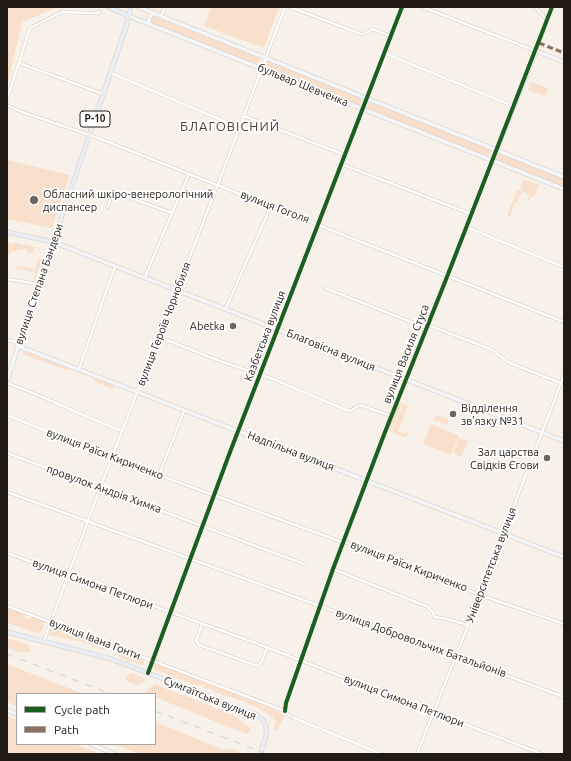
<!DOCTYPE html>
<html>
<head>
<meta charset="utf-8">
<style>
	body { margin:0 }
	#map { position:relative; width:571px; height:761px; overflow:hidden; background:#f8f1ea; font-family:Ubuntu,sans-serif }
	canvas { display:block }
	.frame { position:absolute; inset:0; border:8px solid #221a14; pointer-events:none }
	.legend { position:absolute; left:16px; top:693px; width:140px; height:52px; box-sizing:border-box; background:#fff; border:1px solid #a7a3a1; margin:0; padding:5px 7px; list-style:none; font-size:12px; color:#221a14 }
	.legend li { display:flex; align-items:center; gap:8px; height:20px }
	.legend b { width:20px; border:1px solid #a7a3a1 }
</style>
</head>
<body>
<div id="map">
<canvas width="571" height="761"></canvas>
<div class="frame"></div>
<ul class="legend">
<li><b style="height:5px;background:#1b5e20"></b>Cycle path</li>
<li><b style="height:5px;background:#8d6e63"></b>Path</li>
</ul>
</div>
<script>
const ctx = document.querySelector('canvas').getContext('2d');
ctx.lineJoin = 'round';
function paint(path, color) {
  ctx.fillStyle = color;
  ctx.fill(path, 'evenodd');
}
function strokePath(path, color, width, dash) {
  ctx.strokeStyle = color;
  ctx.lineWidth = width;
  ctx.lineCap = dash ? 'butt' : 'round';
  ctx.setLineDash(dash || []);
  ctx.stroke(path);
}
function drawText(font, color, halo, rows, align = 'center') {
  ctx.font = font + ' Ubuntu,sans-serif';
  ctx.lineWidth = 3.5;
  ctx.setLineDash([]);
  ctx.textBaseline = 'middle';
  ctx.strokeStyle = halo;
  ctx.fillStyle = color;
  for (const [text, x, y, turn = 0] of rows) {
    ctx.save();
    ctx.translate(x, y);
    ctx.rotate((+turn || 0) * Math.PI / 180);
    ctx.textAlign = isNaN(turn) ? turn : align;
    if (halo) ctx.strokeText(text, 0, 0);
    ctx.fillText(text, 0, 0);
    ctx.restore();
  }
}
paint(new Path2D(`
	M7,7H58L22,22L7,87Z
	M211,7H277L279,8L264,48L204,26Z
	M153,16L260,58L258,64L257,65L152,23L150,19Z
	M269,61L360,98L362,100L360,105H358L266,68L267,62Z
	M531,82L548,88L545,96L528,90Z
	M369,102H371L491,150V151L488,157L367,109Z
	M499,153L564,179V188L496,160L498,154Z
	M7,160L70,175L52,228L7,219Z
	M524,179L539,185L535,196L531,197L530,200L528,199L529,194L520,190Z
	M517,190L522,192L521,195H519L517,203H515L510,216H508V213Z
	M7,242L11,244V248L13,242L39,248L41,256L39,249L34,248L33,253L28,252L25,248L21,250H18L16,251L10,252L7,261Z
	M40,258L42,261L34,281H33L37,260Z
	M17,265L34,269L33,272L18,269L16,271Z
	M23,351L68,368V371L22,354Z
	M94,378L113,386V389L93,381Z
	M399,401L402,403L391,432L388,429Z
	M403,404L408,406L398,431L406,434L408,429L409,432L406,437L392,433Z
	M437,415L448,419V425L433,420Z
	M431,424L459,436L451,455L423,444Z
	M459,438L468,441L461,457L453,453Z
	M7,607L24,614L25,618L29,619L32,617L45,621L42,631L38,633L7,623Z
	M53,624L72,635H74L75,633L79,634L109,645V648L103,650L87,643L49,635L51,626Z
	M7,639C15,641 27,641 31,650L29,653L20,652L7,648Z
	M117,649L144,659V665H140L130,661L128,662L117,655L116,652Z
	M154,662L168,668V671H169L172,669L263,705V708L266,706L281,713L284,717L277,731H275L274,727L276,722C267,707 230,697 214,692L211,689L207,688L205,689L203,688L205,686L203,685L197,686L154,669L153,664Z
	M7,664L84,694H17V706L7,702Z
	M131,673L144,678L145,681L138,685L129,682L126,679V676Z
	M155,684L233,715L250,728V732L246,734L157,698L155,697V694L147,693L146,691Z
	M7,716L17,720V744H76L100,754H7Z
	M155,722L224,750L233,749L243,754H138L112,744H155Z`), '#f9e0cc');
const street = new Path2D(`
	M290,7L361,34H364L372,29L391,36
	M422,7L536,51L552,7
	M535,7L547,20
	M161,16L165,7
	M539,43L564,53
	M384,53L513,106
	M19,63L103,94
	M111,73L240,128
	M7,99L30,28L62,12L93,13H98L99,11
	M7,105L19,111L98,138L564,322
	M244,116L345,155
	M341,164L471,214
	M108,207L112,194L114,192L172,213L145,277
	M172,213L189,174
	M466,227L564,267
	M7,279L39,284
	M325,288L426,328
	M226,308L271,206
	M428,325L490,349C498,353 503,359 510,363L561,383
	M159,337L217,360L273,379L346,410L350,411L360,405L391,416
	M7,340L19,343
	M79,369L115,266
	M7,383C46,397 84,417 123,431
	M7,415L123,462L339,541L348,543L480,595L564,624
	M7,453L304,564
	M159,475L184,411
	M7,492L320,606L564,697
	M7,553L253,642L542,754
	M333,569L426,606L433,612L434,617L443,618L468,625
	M7,606L58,625L285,711L287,714L294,718L382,754
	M202,624L196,641L199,645L257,666L261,663L267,648
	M44,641L100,488L220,179L285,7
	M148,673L230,452L402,7
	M285,711L286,703L324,594L364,487L492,161
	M417,754L480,595L564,375`);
const secondary = new Path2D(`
	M138,7L564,177
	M129,16L564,189
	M149,24V18L153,13
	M492,161L536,51L564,62
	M18,346L564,557
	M7,380L53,242L564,441
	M7,710L17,714
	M91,744L114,754`);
const primary = new Path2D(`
	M108,7L129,16
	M7,232L53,242L126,27L131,7
	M7,632L111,659L257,715C273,725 265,740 260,754`);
strokePath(street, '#d2cac4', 3.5);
strokePath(secondary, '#d2cac4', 5);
strokePath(primary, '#d0ccc9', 5);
strokePath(street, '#fefdfc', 2.5);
strokePath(secondary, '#f4f5f7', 4);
strokePath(primary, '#eaeef2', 4);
strokePath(new Path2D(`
	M7,654L111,694
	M155,711L267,754`), '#d3d0ce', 1, [7, 7]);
strokePath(new Path2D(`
	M539,43L564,53`), '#8d6e63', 3, [6, 3]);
strokePath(new Path2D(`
	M148,673L230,452L402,7
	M285,711L286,703L333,569L385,432L445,282L552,7`), '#1b5e20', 4);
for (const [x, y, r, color] of [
	[34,200,5,"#6d655f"],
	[233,326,4,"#6d655f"],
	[453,414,4,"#6d655f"],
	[547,458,4,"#6d655f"]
]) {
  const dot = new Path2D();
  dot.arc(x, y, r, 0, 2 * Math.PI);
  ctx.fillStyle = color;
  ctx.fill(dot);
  strokePath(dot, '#fff', 1.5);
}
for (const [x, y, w] of [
	[95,119,30]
]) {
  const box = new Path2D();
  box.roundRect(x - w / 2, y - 8, w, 16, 3);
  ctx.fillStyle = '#fff';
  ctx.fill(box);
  strokePath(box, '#221a14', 1);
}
drawText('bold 10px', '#221a14', null, [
	["Р-10",95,119]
]);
drawText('11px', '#221a14', '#fff', [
	["бульвар Шевченка",303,85,22],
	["вулиця Гоголя",275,207,21],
	["вулиця Степана Бандери",39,284,-71],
	["вулиця Героїв Чорнобиля",164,324,-69],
	["Казбетська вулиця",265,336,-69],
	["Благовісна вулиця",331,350,22],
	["вулиця Василя Стуса",406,354,-68],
	["Надпільна вулиця",291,451,21],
	["вулиця Раїси Кириченко",105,454,21],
	["провулок Андрія Химка",104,489,20],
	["Університетська вулиця",491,565,-69],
	["вулиця Раїси Кириченко",409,566,21],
	["вулиця Симона Петлюри",93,584,20],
	["вулиця Івана Гонти",95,639,21],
	["вулиця Добровольчих Батальйонів",421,643,20],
	["Сумгаїтська вулиця",210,698,22],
	["вулиця Симона Петлюри",404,701,21]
]);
drawText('11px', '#221a14', '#fff', [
	["Обласний шкіро-венерологічний",43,194],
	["диспансер",43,207],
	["Abetka",225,326,"right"],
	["Відділення",461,408],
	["зв'язку №31",461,421],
	["Зал царства",539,452,"right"],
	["Свідків Єгови",539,465,"right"]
], 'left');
ctx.letterSpacing = '1px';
drawText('13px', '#4f3d2e', '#fff', [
	["БЛАГОВІСНИЙ",230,127]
]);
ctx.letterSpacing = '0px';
</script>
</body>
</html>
